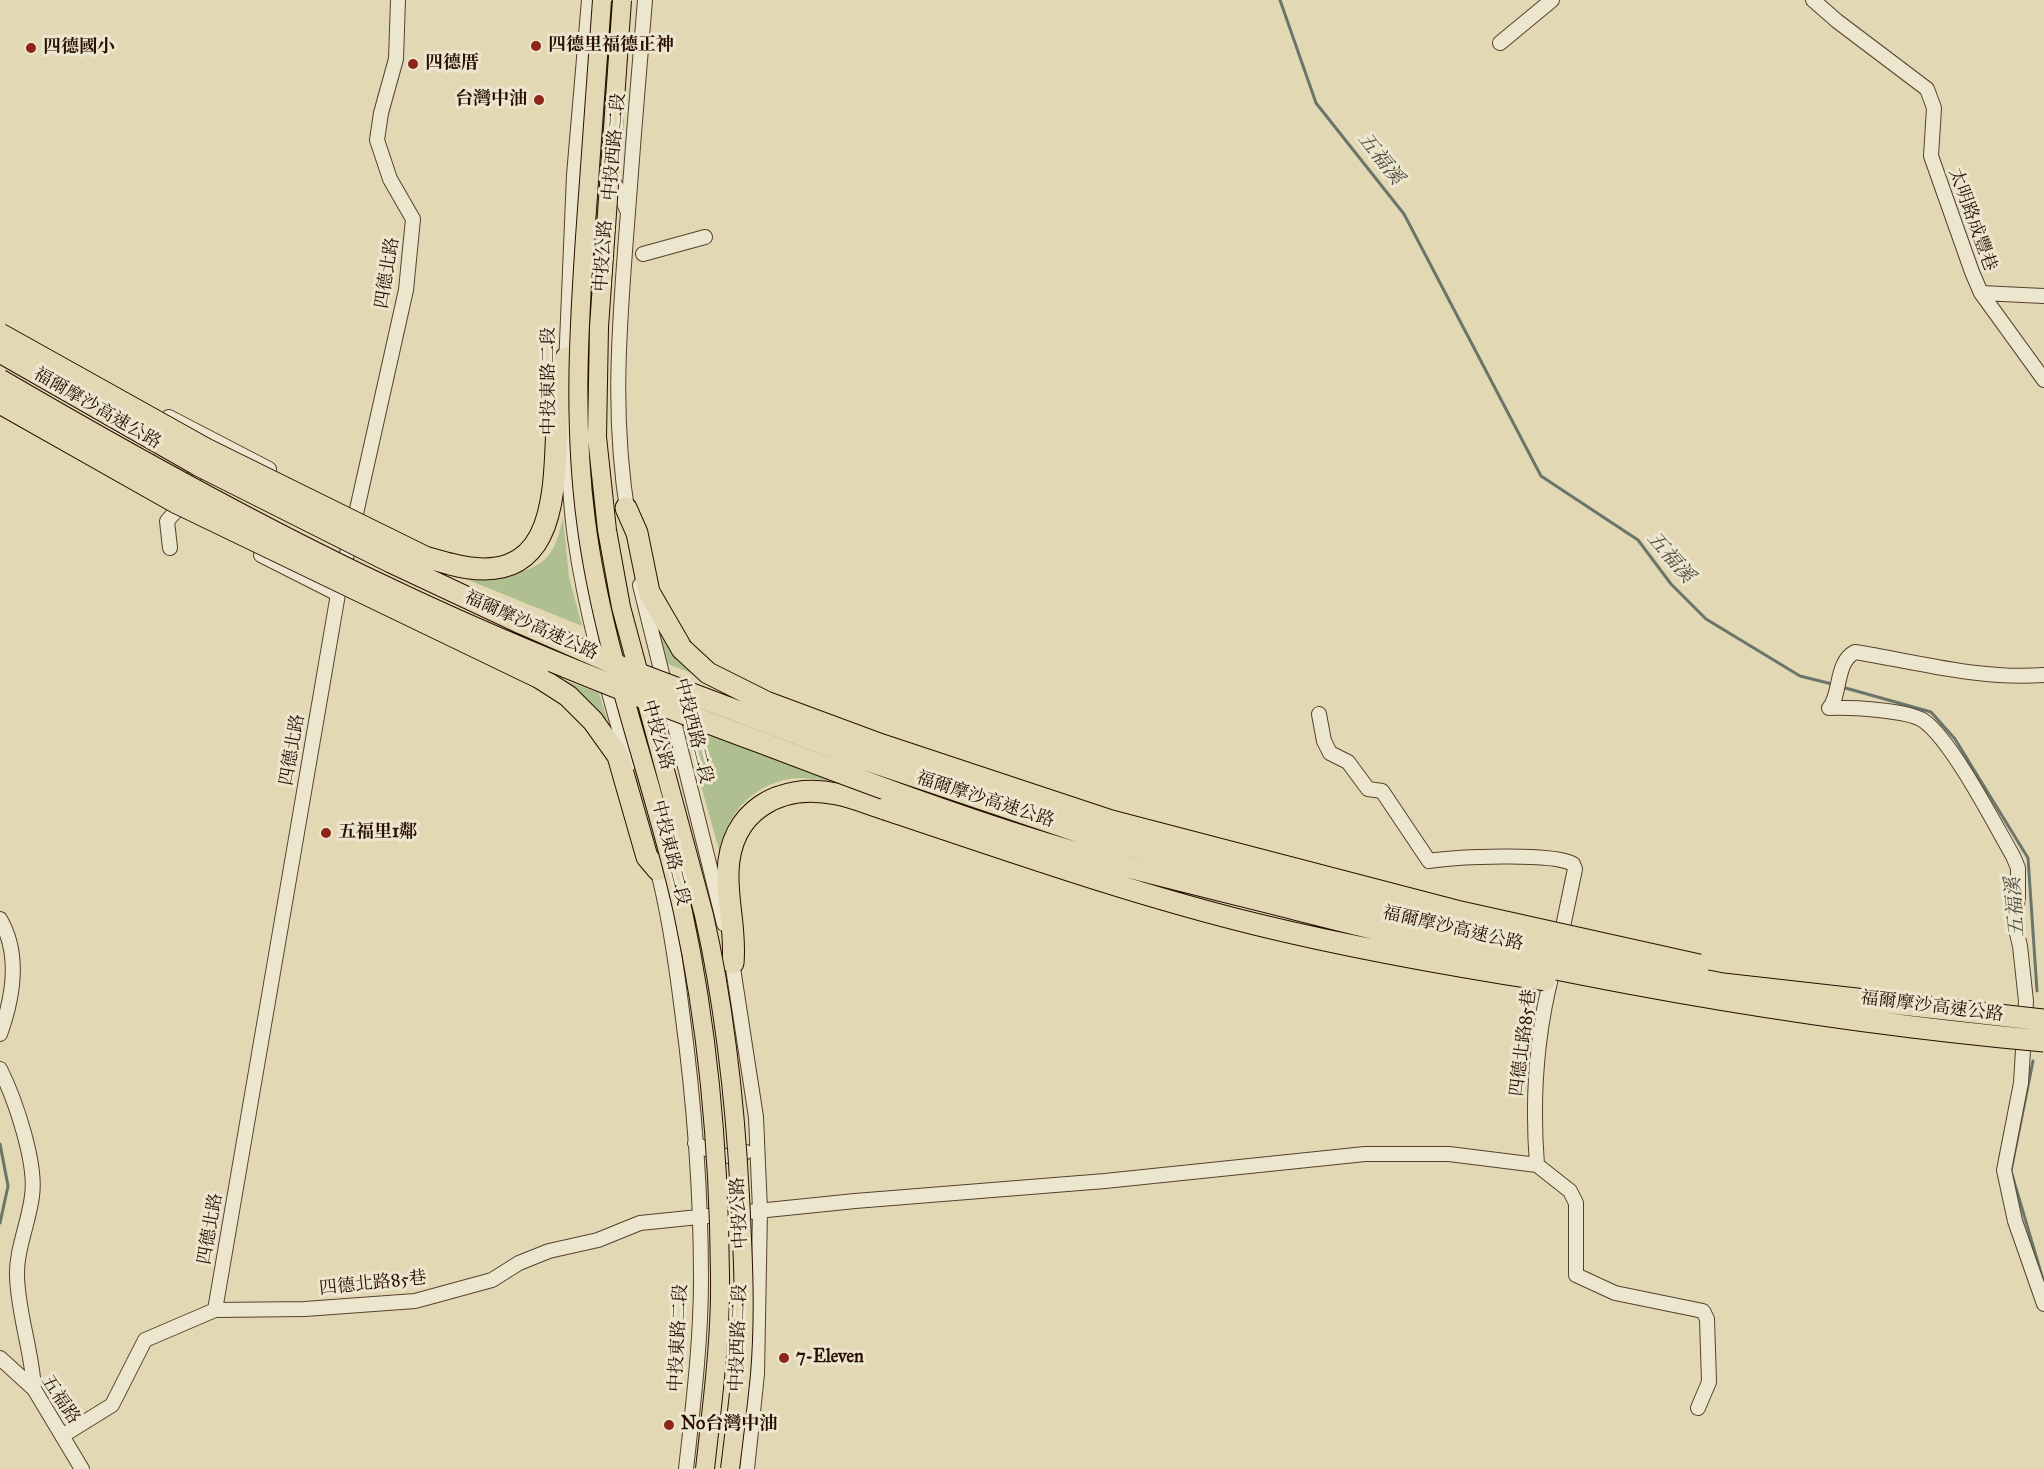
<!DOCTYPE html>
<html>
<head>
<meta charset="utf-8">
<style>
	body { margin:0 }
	canvas { display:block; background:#e2d8b4 }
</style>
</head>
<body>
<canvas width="2044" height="1469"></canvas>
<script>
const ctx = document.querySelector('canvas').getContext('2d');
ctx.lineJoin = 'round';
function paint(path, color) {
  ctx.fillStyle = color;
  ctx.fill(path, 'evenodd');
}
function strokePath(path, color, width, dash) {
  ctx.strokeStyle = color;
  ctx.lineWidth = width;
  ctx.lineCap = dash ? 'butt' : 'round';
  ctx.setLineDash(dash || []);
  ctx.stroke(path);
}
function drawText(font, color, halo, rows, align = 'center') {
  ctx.font = font + ' "IM FELL Great Primer","Noto Serif TC",serif';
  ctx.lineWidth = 6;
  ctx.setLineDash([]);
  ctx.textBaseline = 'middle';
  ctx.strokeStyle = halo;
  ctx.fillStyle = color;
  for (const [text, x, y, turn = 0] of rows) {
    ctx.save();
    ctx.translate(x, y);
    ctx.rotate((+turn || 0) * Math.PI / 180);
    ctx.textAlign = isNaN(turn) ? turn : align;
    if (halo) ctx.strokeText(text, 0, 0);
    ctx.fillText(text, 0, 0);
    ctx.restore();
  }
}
paint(new Path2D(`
	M563,518L569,577L582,626L451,573C482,574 534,582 552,550C558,541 560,528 563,518Z
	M655,622L662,637L691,673L665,663Z
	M548,674L599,693L611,733Z
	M683,722L836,782C821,781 804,776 789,779C751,786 725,816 720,853Z`), '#b0bf8f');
strokePath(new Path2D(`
	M1280,0L1316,103L1404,214L1541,476L1638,540L1671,584L1706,619L1800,676L1832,684
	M1842,687L1931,712L1955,739L2028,858L2037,991
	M2033,1061L2011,1171L2044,1283
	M0,1144L8,1186L0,1223`), '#6a756b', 3);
const minor = new Path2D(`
	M1813,0L1837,21L1927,89L1934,108L1931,156L1972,272L1981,293L2044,380
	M1500,43L1552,0
	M581,170C608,165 618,186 626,208
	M643,254L705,237
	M1981,293L2044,296
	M566,366L574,175L589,0
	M567,406C568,450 569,494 575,538C586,615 608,690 629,764
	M169,417L269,469
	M628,516C613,423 618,344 625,251C631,167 638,84 645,0
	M170,548L167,521L176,511L203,459
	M261,555L338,594
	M640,585L724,924
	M2044,675C1980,680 1918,662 1855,652C1835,662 1841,696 1829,708C1849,707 1909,710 1924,721C1952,741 1994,823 2013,856L2018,868V897L2014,921L2020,946L2026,1001L2021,1083L2004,1170L2015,1221L2044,1304
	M1319,714L1324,741L1330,753L1348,762L1368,789L1382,791L1429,861C1455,857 1552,852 1573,864L1575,869L1560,941
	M656,864C669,912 676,962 682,1011C694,1100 701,1190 701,1279C701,1342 693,1406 686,1469
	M0,919C21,955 13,998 0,1034
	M731,955L756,1117L760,1210L757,1374L747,1469
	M0,1069C15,1099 37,1163 32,1196C29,1222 16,1250 17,1276C18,1314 32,1351 34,1389
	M695,1143C711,1152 729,1162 746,1152
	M1537,1165C1532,1101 1536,1036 1552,974
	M215,1310L305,1309L415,1301L492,1280L519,1263L549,1251L598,1240L640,1223L855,1201L1105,1181L1365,1154H1449L1537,1165L1570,1191L1576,1203V1275L1615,1293L1703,1311L1707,1319L1709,1382L1698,1408
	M0,1358L34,1389L82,1469
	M62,1436L112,1405L145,1340L215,1310L338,594L406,290L413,219L390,179L377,140L381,113L396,59L398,0`);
const highway = new Path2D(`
	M626,508L637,533L649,592L682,649
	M450,564C557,592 554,495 557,422C558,400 563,379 566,358
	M540,678L568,696L593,721L618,756L647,857L658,870
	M733,963C736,930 727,904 728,872C730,811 779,782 837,794C853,797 869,804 885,809`);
strokePath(minor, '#56412d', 16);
strokePath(highway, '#280f00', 23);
strokePath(minor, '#ece6ce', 14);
strokePath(highway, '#e2d8b4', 21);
const majorBridge = new Path2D(`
	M602,0C597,74 591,149 586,223C579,323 573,422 586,521C603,655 654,781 683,912C709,1032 719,1153 720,1276C721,1340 712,1405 705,1469
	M622,0L599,327L597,437L607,530L621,607L704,915C725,1008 735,1101 740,1196C743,1255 746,1315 741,1374C738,1405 734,1437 730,1469`);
const highwayBridge = new Path2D(`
	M0,334L206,449L425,557L450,564
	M0,352L198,465L391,562L521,623L626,669L861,758L1089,835L1463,933L1723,984L2044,1020
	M0,380C125,453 252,524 383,586C508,646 636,696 765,744C870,784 976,824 1084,855C1154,875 1225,891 1295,909C1541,972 1791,1018 2044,1041
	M0,403L177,503L540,678
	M682,649L708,673L766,702L882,745L1111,821L1456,911L1699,965
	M885,809C1008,850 1132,894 1259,925C1353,948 1449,965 1545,980`);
strokePath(majorBridge, '#280f00', 20, []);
strokePath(highwayBridge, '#280f00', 23, []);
strokePath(majorBridge, '#e2d8b4', 18);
strokePath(highwayBridge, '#e2d8b4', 21);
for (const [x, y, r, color] of [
	[536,46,6,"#8f2418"],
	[31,48,6,"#8f2418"],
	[413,64,6,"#8f2418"],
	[539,100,6,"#8f2418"],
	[326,833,6,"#8f2418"],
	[784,1358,6,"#8f2418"],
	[669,1425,6,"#8f2418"]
]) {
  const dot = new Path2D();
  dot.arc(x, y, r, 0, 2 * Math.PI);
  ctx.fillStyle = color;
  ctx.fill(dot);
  strokePath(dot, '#ece6ce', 2);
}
drawText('bold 18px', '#280f00', '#ece6ce', [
	["四德里福德正神",548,46],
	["四德國小",43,48],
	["四德厝",425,64],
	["台灣中油",527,100,"right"],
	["五福里1鄰",338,833],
	["7-Eleven",796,1358],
	["No台灣中油",681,1425]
], 'left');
drawText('18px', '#280f00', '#ece6ce', [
	["中投西路二段",615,147,-85],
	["太明路成豐巷",1972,220,70],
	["中投公路",604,256,-86],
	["四德北路",388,273,-81],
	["中投東路二段",550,381,-90],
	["福爾摩沙高速公路",97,409,30],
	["福爾摩沙高速公路",531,626,24],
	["中投西路二段",693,731,76],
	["中投公路",657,735,74],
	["四德北路",293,750,-80],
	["福爾摩沙高速公路",985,800,18],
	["中投東路二段",670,853,76],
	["福爾摩沙高速公路",1453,929,13],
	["福爾摩沙高速公路",1932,1007,7],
	["四德北路85巷",1524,1043,-83],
	["中投公路",740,1213,-93],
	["四德北路",211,1229,-80],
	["四德北路85巷",373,1284,-6],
	["中投東路二段",679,1338,-87],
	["中投西路二段",739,1338,-88],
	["五福路",60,1400,56]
]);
drawText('italic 20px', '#4e4a3f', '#ece6ce', [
	["五福溪",1380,159,52],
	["五福溪",1670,558,49],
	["五福溪",2016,907,-94]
]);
</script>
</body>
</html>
